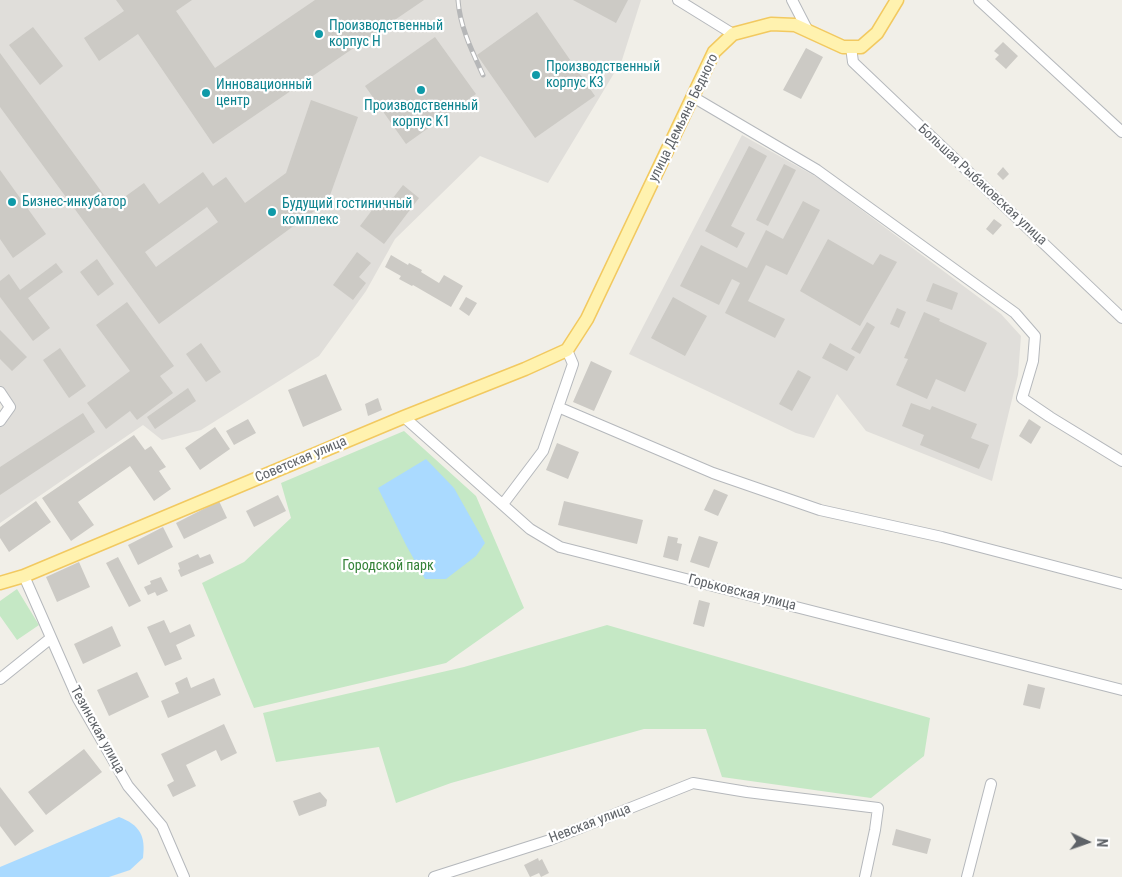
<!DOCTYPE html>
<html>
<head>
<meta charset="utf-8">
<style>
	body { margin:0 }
	#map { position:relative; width:1122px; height:877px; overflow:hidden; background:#f1efe8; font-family:"Roboto Condensed",sans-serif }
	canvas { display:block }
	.north { position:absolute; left:1062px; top:817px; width:50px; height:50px; -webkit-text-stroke:4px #fff; paint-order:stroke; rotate:93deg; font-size:14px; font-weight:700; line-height:20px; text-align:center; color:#5f6368 }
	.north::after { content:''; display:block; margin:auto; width:18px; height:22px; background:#5f6368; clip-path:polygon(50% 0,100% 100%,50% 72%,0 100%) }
</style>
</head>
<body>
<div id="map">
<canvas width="1122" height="877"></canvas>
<div class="north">N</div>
</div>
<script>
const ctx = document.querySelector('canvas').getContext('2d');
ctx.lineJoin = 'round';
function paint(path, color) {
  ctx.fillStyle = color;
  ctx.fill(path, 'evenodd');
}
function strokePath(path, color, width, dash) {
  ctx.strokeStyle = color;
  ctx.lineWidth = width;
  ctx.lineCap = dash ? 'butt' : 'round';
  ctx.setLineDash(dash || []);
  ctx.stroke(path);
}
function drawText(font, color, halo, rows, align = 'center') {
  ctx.font = font + ' "Roboto Condensed",sans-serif';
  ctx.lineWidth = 4.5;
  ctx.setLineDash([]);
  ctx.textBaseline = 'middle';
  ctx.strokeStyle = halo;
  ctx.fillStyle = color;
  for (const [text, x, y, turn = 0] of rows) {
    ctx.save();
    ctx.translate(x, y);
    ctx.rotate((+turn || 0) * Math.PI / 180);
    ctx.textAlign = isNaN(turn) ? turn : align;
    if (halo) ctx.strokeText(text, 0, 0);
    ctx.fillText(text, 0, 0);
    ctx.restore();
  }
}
paint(new Path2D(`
	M0,0H641L622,60L548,183L480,156L395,239L366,291L319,356L201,430L162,440L143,425L0,523V421L10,407L0,392Z
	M742,135L820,179L1001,314L1021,336L1018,375L992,481L866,431L837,394L814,438L796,433L629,354Z`), '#e0deda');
paint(new Path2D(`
	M404,431L476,496L524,608L446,663L254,708L202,583L244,562L291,518L281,483Z
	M17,589L39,625L17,640L0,616V601Z
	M607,625L930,718L924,756L871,798L722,777L706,729H644L451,783L396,803L379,747L276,762L263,713L464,667Z`), '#c5e8c5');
paint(new Path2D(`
	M426,459L454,488L485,543L476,556L446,579H425L406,545L378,488Z
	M119,817C140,825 146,836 143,858L130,870L109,877H0V867Z`), '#aadaff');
paint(new Path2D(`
	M116,0H192L176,11L215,68L315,0H424L213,144L138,34L99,61L84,38L124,11Z
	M573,0H628L616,23Z
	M537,12L595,96L535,138L477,55Z
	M33,27L63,66L40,85L9,45Z
	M435,37L476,94L406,144L365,86Z
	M1003,42L1018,56L1006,69L995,59L999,55L994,51Z
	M806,48L823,57L801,99L783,90Z
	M0,53L112,206L144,183L159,204L203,172L213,186L226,177L245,203L286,173L311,100L358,117L328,201L159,324L0,107ZM207,207L218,222L156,267L145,252Z
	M749,146L767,156L731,226L745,233L737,248L705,231Z
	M784,164L796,170L768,226L756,220Z
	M1003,167L1009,174L1003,180L997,174Z
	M0,170L46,234L13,258L0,239Z
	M403,185L419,198L384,244L360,226L382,197L389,203Z
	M803,201L820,210L787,275L766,265L748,301L785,319L775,338L725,313L740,283L732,279L719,305L680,286L701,245L747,268L766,230L783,239Z
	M994,219L1002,225L993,235L986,229Z
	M828,239L873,265L880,254L897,262L860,326L800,291Z
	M357,252L371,263L359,277L366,283L353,300L333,285Z
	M391,255L408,265L409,263L422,270L421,272L439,283L444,275L463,286L451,307L413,285L412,286L399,279L401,276L385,267Z
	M97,259L114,284L98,296L80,272Z
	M56,263L63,272L28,298L50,328L33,341L0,297V281L9,274L20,290Z
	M933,283L958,293L952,310L926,301Z
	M466,297L477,303L469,316L459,309Z
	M673,297L707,316L685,356L651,338Z
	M127,302L174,366L160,376L173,393L137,420L130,411L106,429L87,403L130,371L96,325Z
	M897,308L906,312L899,328L890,324Z
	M924,312L940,319L939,321L987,343L965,392L936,379L927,399L896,385L908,359L904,358Z
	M867,322L875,327L860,354L851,349Z
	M0,330L27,357L12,371L0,359Z
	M201,343L221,372L206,382L186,354Z
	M830,343L855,357L847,371L822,358Z
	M60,348L86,386L69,398L43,360Z
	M591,361L612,371L594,411L573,402Z
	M798,370L811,377L792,411L779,404Z
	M326,374L342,410L303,427L288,390Z
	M188,388L196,401L155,429L147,417Z
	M378,398L382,410L368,416L365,404Z
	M911,403L930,410L932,406L977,424L971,438L989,445L979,469L920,445L924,435L902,426Z
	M83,413L95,432L0,495V467Z
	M248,419L256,433L234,445L226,431Z
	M1029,419L1041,427L1031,444L1019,436Z
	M215,427L230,449L200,470L185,448Z
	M134,435L145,450L151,446L166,467L159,471L171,489L154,501L130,466L78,502L94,525L71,541L42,498Z
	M557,443L579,452L568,479L546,470Z
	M714,489L728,495L718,516L704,510Z
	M278,495L286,511L254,527L246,511Z
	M36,501L51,522L9,552L0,538V527Z
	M219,501L227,518L184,539L176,523Z
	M564,501L643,520L637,544L558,525Z
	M163,527L173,547L138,565L128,545Z
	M668,536L678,538L677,543L682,544L678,561L663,557Z
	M699,536L718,542L709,568L690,562Z
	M198,554L200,558L210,554L214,563L181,577L178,570L180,569L178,563Z
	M118,557L141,601L129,607L106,563Z
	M79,562L90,587L57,602L46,577Z
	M161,577L168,591L157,596L155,592L148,595L144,587L151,584L150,581Z
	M699,600L710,603L704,627L693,624Z
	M164,620L170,633L190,624L195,636L176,645L182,659L165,666L147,627Z
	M112,626L121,646L83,664L74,644Z
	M137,672L149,697L109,716L97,690Z
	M187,677L191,688L214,678L221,695L168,718L161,701L179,693L175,683Z
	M1028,684L1045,688L1040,709L1023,705Z
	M224,724L237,753L221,761L216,750L186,765L196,786L173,797L167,785L174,781L161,754Z
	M84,749L102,772L46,815L28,792Z
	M0,787L34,831L15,846L0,826Z
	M320,792L327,800L326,806L299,816L293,801Z
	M896,829L931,839L927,854L892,845Z
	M538,858L539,861L542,859L549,873L541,877L539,873L530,877L524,865Z`), '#cccac5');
const minor = new Path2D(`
	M678,0L733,34
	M792,0L808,31
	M979,0L1122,132
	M851,47L853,62L1122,318
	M693,97L817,170L1015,313L1035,336L1033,361L1022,398L1050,417L1122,461
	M0,392L10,407L0,421
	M558,407L713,473L820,510L942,537L1122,584
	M404,417L530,529L560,547L1122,690
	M503,504L543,451L573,364L567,350
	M24,576L78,699L128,786L162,826L184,877
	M0,679L51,638
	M434,877L550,840L693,783L747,792L878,808L875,830L865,877
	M967,877L991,784`);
const major = new Path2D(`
	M0,583L24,576L404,417L525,369L567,350L587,319L714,52L733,34L771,24L795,25L843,47H861L877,33L897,0`);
strokePath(minor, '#b5b8bc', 12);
strokePath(major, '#f2c960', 15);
strokePath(minor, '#fff', 10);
strokePath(major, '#fff2af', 12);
const rail = new Path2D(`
	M458,0C460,27 472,51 483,75`);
strokePath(rail, '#b6b7b8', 5);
strokePath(rail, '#fff', 3, [9]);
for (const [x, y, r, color] of [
	[319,34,5,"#0f9aa8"],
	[536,75,5,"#0f9aa8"],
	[421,90,5,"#0f9aa8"],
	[206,93,5,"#0f9aa8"],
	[12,202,5,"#0f9aa8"],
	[272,212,5,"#0f9aa8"]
]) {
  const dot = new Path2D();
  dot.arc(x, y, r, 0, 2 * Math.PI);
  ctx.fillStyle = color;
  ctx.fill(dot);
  strokePath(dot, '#fff', 2);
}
drawText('14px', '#0d838f', '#fff', [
	["Производственный",329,26],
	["корпус H",329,42],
	["Производственный",546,67],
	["корпус K3",546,83],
	["Инновационный",216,85],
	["центр",216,101],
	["Производственный",421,106,"center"],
	["корпус K1",421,122,"center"],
	["Бизнес-инкубатор",22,202],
	["Будущий гостиничный",282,204],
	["комплекс",282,220]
], 'left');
drawText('14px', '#5f6368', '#fff', [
	["улица Демьяна Бедного",684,118,-64],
	["Большая Рыбаковская улица",982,185,43],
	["Советская улица",301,460,-23],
	["Горьковская улица",742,593,14],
	["Тезинская улица",97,730,61],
	["Невская улица",590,824,-21]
]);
drawText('14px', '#348238', '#fff', [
	["Городской парк",388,566]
]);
</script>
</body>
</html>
